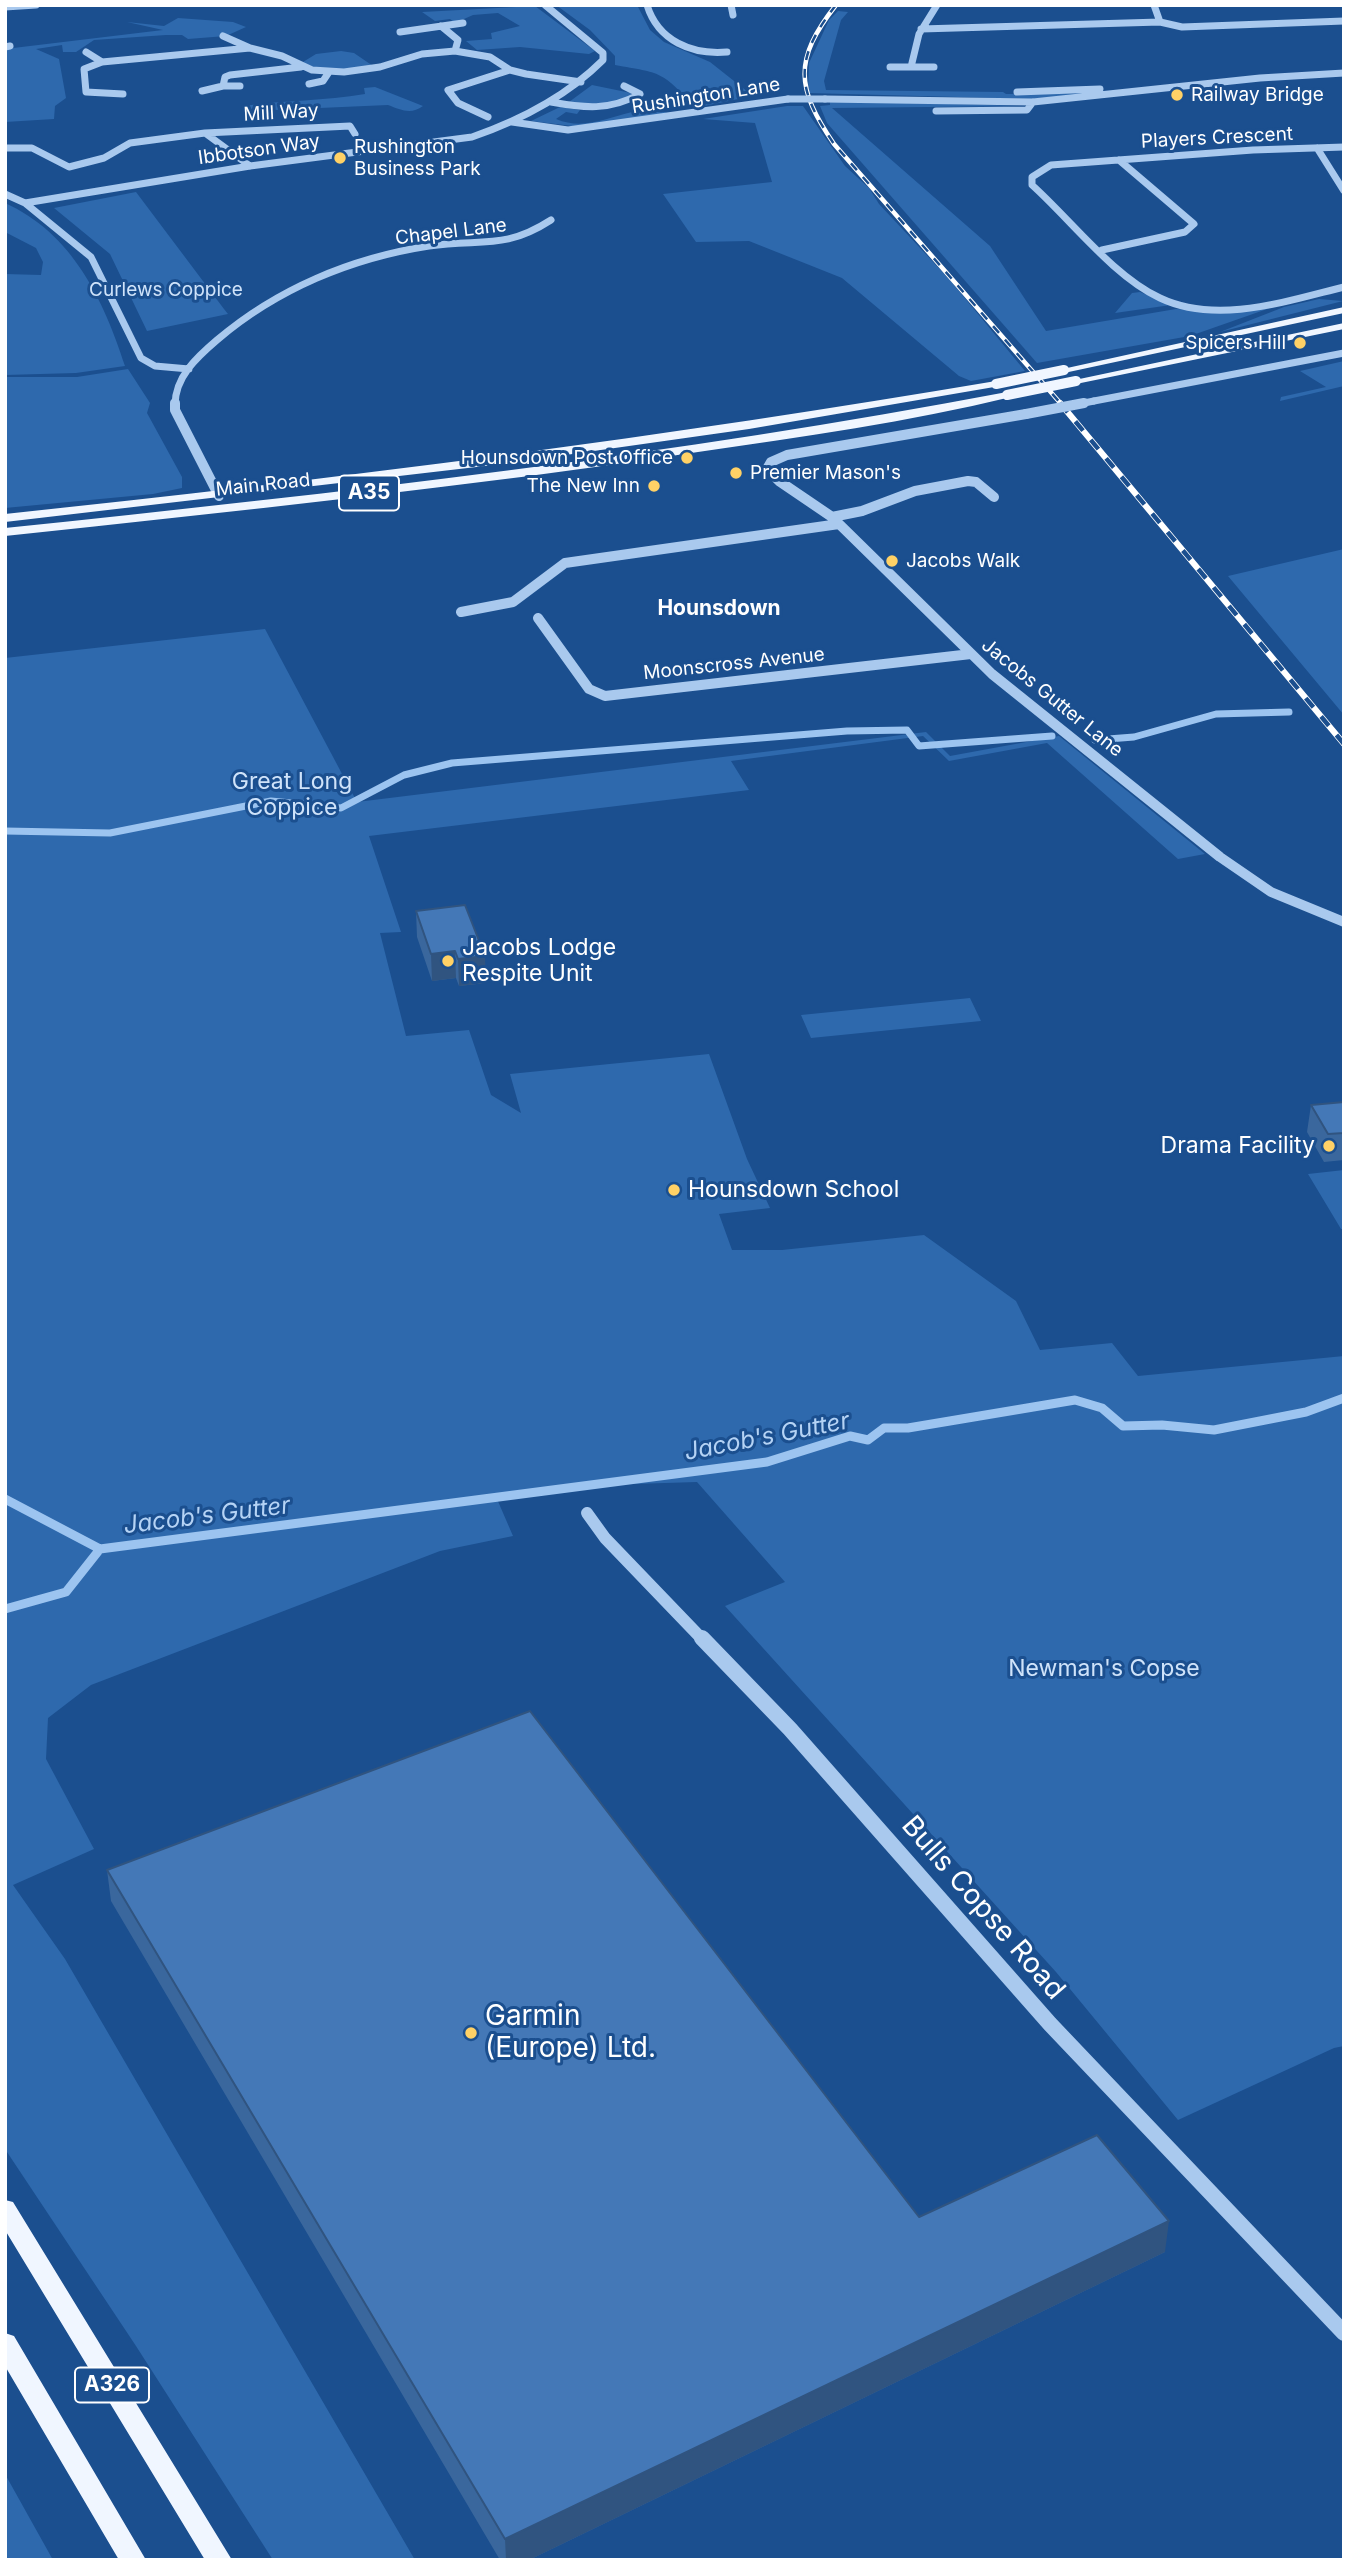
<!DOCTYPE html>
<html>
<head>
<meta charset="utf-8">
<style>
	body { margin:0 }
	#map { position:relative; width:1349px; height:2565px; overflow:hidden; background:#1b4f8f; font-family:Inter,sans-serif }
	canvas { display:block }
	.frame { position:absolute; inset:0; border:7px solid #fff; pointer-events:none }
</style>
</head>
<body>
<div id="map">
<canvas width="1349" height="2565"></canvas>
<div class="frame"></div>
</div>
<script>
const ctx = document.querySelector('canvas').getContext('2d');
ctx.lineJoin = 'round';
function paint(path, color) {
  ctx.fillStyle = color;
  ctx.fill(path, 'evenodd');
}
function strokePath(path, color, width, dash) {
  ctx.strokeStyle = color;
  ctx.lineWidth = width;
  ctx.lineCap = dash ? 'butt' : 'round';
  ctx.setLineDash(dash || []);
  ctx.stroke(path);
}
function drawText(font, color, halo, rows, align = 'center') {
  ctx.font = font + ' Inter,sans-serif';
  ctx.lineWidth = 6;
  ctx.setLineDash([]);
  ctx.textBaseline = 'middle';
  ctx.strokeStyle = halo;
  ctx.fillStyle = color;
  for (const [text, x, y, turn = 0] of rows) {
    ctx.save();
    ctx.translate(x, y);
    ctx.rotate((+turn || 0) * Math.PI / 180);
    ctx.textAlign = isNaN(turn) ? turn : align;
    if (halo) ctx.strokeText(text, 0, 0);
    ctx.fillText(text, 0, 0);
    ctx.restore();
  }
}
paint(new Path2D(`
	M556,5H637L650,30L664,42L710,62L753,96L694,108C664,71 660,73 615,65V56L590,30Z
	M535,6L595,51L589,54L520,47L477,50L466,41L492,39L491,33L520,26L498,13L473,15L455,23L450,19L435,21L422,12Z
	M838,11L848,12L841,20L824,81L826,90L1003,92L1006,94L1104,93L1033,99L808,93L809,63L829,20Z
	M178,18L233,22L246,27L226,36L188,39L182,35H166L94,40L76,52H63L62,45L36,49L59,59L66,98L55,106L54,119L5,122V49L163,30L127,22L164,26Z
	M341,51L354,53L373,66C352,69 320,75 303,62L316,54Z
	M592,85L631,93V96L600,106L569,102Z
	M375,87L423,106C411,115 401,110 388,105L251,111L242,109L244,106C284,100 325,101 365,94L364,88Z
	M830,101L1023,106L832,108L990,246L1046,331L1176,309L1235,312L1270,308L1190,336L1037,363L827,123L820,106L830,105Z
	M787,106H803L845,166L869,188L879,204L950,280L1025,371L971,381L959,376L842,278L749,241L696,242L663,194L772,182L755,123L703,119Z
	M560,107L580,110L577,114L566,112L556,119C596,136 630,100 667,113L580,127L531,121Z
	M136,192L224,309L228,314L147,331L110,254L54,208Z
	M5,203C72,233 104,300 125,366L76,373L5,375V274L41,275L43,262L36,248L5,232Z
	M1140,292L1171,305L1115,313L1132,293Z
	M1319,299L1343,301L1220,332L1284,307Z
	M1344,361V386L1280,401L1281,397L1326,387L1300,371Z
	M128,369L150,403L147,413L182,477V488L153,494L5,508V377H77Z
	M1344,549V715L1228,576Z
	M265,629L357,802L926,732L950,756L1059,736L1205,854L1178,859L1047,743L949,761L923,736L731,761L749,790L369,836L401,932L380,933L406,1036L469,1030L491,1095L521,1113L510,1074L709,1054L747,1159L770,1208L719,1214L732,1250H782L924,1235L1016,1301L1040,1350L1112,1343L1138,1376L1344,1356V2046L1334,2048L1178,2120L1056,1972L725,1606L785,1582L697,1482L601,1485L497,1499L513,1536L440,1551L91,1685L48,1718L46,1759L94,1849L13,1885L65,1959L415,2560H273L136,2346L5,2149V658Z
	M970,998L981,1021L811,1038L801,1015Z
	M1344,1170V1229H1341L1308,1174Z
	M5,2474L53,2560H5Z`), '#2e69ad');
strokePath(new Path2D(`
	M1095,740L1134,737L1216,714L1289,712
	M5,831L110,833L271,801L341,808L404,775L452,763L847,731L907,730L919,746L1052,736`), '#9cc4f0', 7);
strokePath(new Path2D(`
	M5,1499L100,1549L767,1462L850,1436L868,1440L884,1428H908L1075,1400L1102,1408L1123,1426L1162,1425L1214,1430L1306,1412L1344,1398
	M5,1609L66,1592L100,1549`), '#9cc4f0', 9);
strokePath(new Path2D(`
	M647,5C658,41 692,55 727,52
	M731,5L733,15
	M1154,5L1160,22L1182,27L1344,21
	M5,7L36,5
	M441,26L458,40L455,51
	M921,29L1160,22
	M400,32L463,23
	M223,36L250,48
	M5,47L10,46
	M86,52L102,62
	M890,67H911L919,34L937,5
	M911,67H934
	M309,84L323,81L329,72
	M223,86H240
	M202,91L223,86L225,77L230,75L301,67
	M1017,92L1100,89
	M123,94L86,92L84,69L102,62L250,48L282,56L312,70L344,72L380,67L422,54L455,51L490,57L510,70L526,74L581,82
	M825,99L1033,102L1260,78L1344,73
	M551,102C584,108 609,111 640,94L624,86
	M936,111L1027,110L1033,102
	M488,117L458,103L448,90L510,70
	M512,122L568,130L788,99
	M1344,147L1253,150L1051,165L1032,177V185C1071,220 1113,276 1160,298C1217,325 1287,301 1344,287
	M5,148H32L69,167L104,158L130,143L205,133
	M1317,148L1344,191
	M250,166L205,133L350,126L355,134
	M5,194L25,203L91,257L141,358L155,366L189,369
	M25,203L250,166L472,137C521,120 566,97 603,60V53L545,5
	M1102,250L1185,232L1194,224L1119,160
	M1094,401L1344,353
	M175,405C175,377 197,357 217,340C277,289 351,258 429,246C480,238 503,251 551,220`), '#a9c9ee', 7);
strokePath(new Path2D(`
	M175,403V410L219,496
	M1026,414L787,455L771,462L767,469L779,481L832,517L992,674L1220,857L1271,892L1344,922
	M832,517L862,511L915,491L968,481L976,482L994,497
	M461,612L513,602L565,563L839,524
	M538,618L589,689L605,696L971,654`), '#a9c9ee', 10);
strokePath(new Path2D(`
	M587,1513L605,1538L703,1640`), '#a9c9ee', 12);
strokePath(new Path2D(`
	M702,1638L790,1729L1050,2024L1344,2333`), '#a9c9ee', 16);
paint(new Path2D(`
	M1344,307V313L1064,373L1058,370Z
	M1344,323V329L1076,384L1070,381Z
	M996,381L1002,384L1000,386L749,429L502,464L5,522V514C337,479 667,437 996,381Z
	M1007,392L1011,393V397C908,422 803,437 698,452C468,487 237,511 5,536V528C341,493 675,455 1007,392Z
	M5,2200L13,2202L232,2560H205L5,2230Z
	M5,2333L14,2336L146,2560H119L5,2366Z`), '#f0f6ff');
const railFar1 = new Path2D(`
	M836,5C793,60 796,88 834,144L1062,405`);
const rail = new Path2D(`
	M1060,403L1344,744`);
strokePath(railFar1, '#fff', 4.5);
strokePath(rail, '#fff', 6);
strokePath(railFar1, '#1b4f8f', 2.5, [9]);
strokePath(rail, '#1b4f8f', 4.5, [12]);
strokePath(new Path2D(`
	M788,99H825
	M1074,405L1094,401`), '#a9c9ee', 7);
strokePath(new Path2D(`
	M1026,414L1084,403`), '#a9c9ee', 10);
strokePath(new Path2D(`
	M996,384L1064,370
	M1007,395L1076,381`), '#f0f6ff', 10);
paint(new Path2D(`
	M416,911L486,983L459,986L456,978L432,981L417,937Z
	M1344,1102V1160L1324,1162L1307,1132L1311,1105Z
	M107,1870L919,2217L1165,2252L529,2560H500L111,1901Z`), '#3a679d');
paint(new Path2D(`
	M455,951L456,978L432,981L431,954Z
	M485,956L486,983L459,986L458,959Z
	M1169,2221L1165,2252L529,2560H506L505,2539Z`), '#305480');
const building = new Path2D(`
	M465,905L485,956L458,959L455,951L431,954L416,911Z
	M1344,1102V1133L1328,1134L1311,1105Z
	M530,1711L919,2217L1097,2135L1169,2221L505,2539L107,1870Z`);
paint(building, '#4478b7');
strokePath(building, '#305480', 2);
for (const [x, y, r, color] of [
	[1177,95,7,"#ffd166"],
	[340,158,7,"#ffd166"],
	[1300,343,7,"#ffd166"],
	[687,458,7,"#ffd166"],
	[736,473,7,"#ffd166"],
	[654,486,7,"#ffd166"],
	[892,561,7,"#ffd166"],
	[448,961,7,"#ffd166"],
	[1329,1146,7,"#ffd166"],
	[674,1190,7,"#ffd166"],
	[471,2033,7,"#ffd166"]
]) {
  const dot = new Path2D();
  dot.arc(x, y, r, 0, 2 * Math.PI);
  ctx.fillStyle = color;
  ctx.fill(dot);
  strokePath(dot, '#1b4f8f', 2.5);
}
drawText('19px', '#fff', '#1b4f8f', [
	["Railway Bridge",1191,95],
	["Rushington",354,147],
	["Business Park",354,169],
	["Spicers Hill",1286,343,"right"],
	["Hounsdown Post Office",673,458,"right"],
	["Premier Mason's",750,473],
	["The New Inn",640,486,"right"],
	["Jacobs Walk",906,561]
], 'left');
drawText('19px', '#fff', '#1b4f8f', [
	["Rushington Lane",706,96,-9],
	["Mill Way",281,113,-3],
	["Players Crescent",1217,138,-3],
	["Ibbotson Way",259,150,-8],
	["Chapel Lane",451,232,-7],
	["Main Road",263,485,-6],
	["Moonscross Avenue",734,664,-6],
	["Jacobs Gutter Lane",1052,698,39]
]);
drawText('19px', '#cfe3fa', '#1b4f8f', [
	["Curlews Coppice",166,290]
]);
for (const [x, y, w] of [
	[369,493,60],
	[112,2385,74]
]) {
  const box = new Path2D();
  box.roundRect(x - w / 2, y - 17.5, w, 35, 5);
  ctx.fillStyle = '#1b4f8f';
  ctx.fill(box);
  strokePath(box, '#fff', 2);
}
drawText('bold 21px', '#fff', null, [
	["A35",369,493],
	["A326",112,2385]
]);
drawText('bold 21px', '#fff', '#1b4f8f', [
	["Hounsdown",719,609]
]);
drawText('23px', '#cfe3fa', '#1b4f8f', [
	["Great Long",292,782],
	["Coppice",292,808],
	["Newman's Copse",1104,1669]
]);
drawText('23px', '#fff', '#1b4f8f', [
	["Jacobs Lodge",462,948],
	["Respite Unit",462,974],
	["Drama Facility",1315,1146,"right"],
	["Hounsdown School",688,1190]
], 'left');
drawText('italic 24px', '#b5d3f5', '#1b4f8f', [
	["Jacob's Gutter",767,1437,-11],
	["Jacob's Gutter",207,1516,-7]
]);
drawText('28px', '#fff', '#1b4f8f', [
	["Bulls Copse Road",983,1908,49]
]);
drawText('28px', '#fff', '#1b4f8f', [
	["Garmin",485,2017],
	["(Europe) Ltd.",485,2049]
], 'left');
</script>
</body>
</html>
